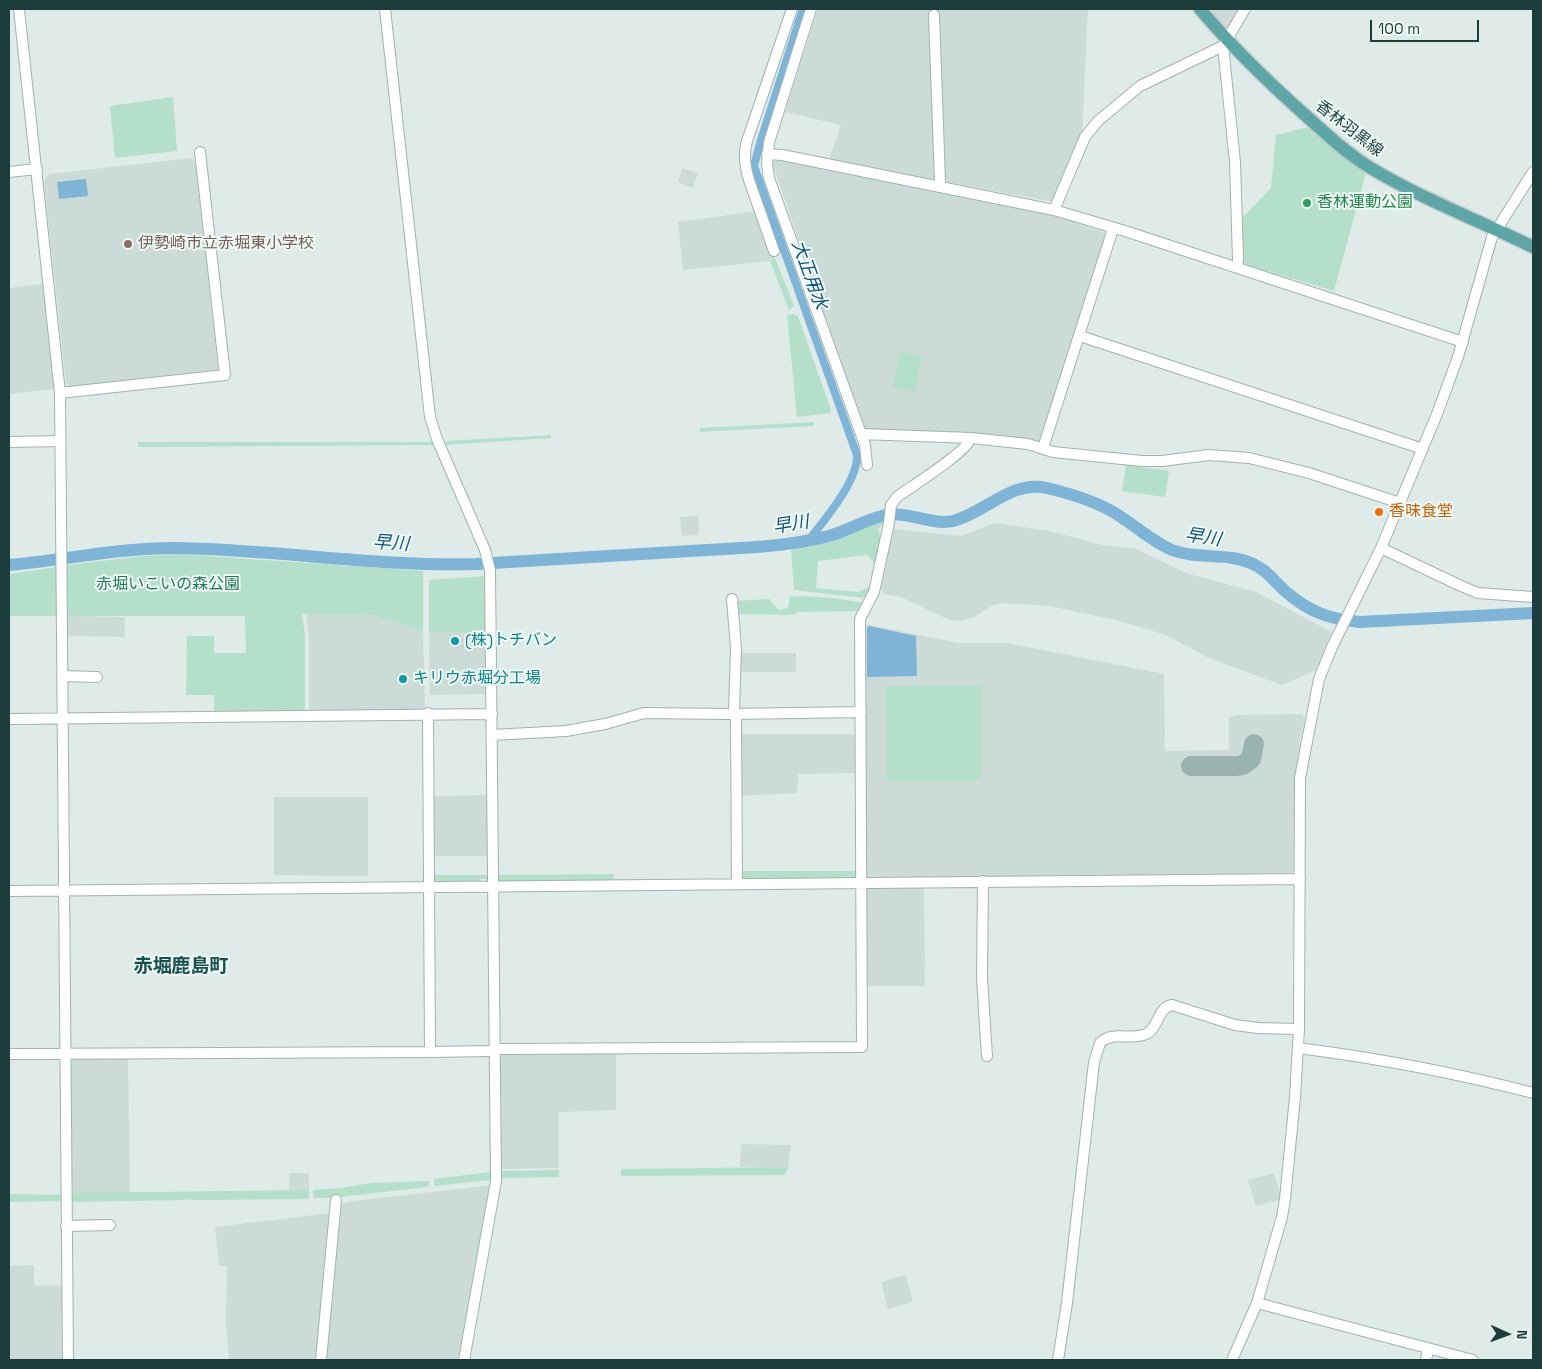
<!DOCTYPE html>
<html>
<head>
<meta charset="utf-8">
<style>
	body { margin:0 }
	#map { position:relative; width:1542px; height:1369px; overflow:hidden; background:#deebe8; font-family:"Space Grotesk",sans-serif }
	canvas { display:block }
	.frame { position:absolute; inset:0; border:10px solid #1d3c3c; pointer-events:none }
	.north { position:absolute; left:1482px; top:1309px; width:50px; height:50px; -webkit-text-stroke:4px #eef8f5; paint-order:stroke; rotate:92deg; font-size:14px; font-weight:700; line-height:20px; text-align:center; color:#1d3c3c }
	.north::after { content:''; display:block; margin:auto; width:18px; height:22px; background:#1d3c3c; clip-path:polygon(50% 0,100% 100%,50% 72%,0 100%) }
	.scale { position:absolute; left:1370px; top:20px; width:109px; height:22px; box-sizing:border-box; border:2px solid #1d3c3c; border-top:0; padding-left:6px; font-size:15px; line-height:18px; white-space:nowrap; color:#1d3c3c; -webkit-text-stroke:4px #eef8f5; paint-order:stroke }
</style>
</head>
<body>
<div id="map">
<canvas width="1542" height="1369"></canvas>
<div class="frame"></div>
<div class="north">N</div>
<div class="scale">100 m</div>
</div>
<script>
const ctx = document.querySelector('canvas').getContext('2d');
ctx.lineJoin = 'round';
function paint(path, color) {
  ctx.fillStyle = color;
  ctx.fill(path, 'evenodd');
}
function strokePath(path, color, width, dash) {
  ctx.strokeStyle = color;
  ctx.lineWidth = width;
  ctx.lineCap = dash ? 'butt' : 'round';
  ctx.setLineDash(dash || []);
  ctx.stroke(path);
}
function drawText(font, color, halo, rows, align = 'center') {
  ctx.font = font + ' "Space Grotesk","Noto Sans JP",sans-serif';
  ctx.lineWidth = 4;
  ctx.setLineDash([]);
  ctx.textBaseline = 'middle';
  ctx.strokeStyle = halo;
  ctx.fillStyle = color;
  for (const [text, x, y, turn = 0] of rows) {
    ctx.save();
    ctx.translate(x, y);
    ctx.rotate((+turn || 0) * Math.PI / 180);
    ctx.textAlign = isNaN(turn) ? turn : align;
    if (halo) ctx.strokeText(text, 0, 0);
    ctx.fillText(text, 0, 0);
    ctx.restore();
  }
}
paint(new Path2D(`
	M818,9H1088L1082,135L1054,202L829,160L841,125L785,112Z
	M1209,9H1241L1227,31Z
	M192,158L195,161L218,368L216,370L70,387L66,383L44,181L49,174Z
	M777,159L1053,215L1105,233L1107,238L1042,441L1038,443L864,431L774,168L773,162Z
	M682,168L698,173L693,188L678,182Z
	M757,211L775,258L770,261L683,270L678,222Z
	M43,284L45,287L55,385L52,389L9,394V288Z
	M698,516L699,535L682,536L680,517Z
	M995,523L1050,531L1102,545L1137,549L1186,573L1256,592L1332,632L1316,670L1282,685L1209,658L1166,635L1116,620L1049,606L1004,603L993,605L975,617L961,621L949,620L901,597L884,594L881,588L893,529L961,536Z
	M306,614L373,615L423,631L425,711H309V640Z
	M65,616L125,617V637L66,636Z
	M865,624L959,643H1007L1164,674L1165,751L1227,750L1229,749V718L1236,715L1302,714L1305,718L1300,740L1294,785L1295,871L1290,874L869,879L866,878Z
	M429,632H487L488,694L430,695Z
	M737,653H796V672H737Z
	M738,734H857V773L798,774L797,793L738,796Z
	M488,795L489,856H432L431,796Z
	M274,797H368V876L274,875Z
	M924,886L925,986H864L865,887Z
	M616,1052V1110L559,1112V1168L500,1169L498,1053Z
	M69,1057H128L130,1193H70Z
	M741,1144L791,1145L788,1167H740Z
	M289,1173H309V1190L289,1191Z
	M1274,1173L1282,1199L1256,1206L1248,1180Z
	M493,1185L461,1360H326L339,1204L354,1201Z
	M331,1213L316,1360H229L226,1324L227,1266H219L215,1227Z
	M34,1265V1286L64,1285L65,1360H9V1266Z
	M906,1275L913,1302L888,1309L881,1282Z`), '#ccdbd8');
paint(new Path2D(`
	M173,97L177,151L115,158L110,106Z
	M1313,126L1367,169L1334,291L1244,264L1242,218L1271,188L1276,135Z
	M775,258L794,306L789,310L770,261Z
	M793,314L798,316L831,410L830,413L797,417L787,315Z
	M900,351L922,356L915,392L893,388Z
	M814,422L813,426L699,432L700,428Z
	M551,435V438L444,445L447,441Z
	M138,442H433L434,445L138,447Z
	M1126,465L1169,471L1165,497L1122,491Z
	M884,521L878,530L880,536L875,564L867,555L818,561L816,588L858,592L870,587L866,596L863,598L794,590L791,550C806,547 821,545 834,540C851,533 866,525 884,521Z
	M178,554L423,571V631L373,615L302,614L305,636V712L214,715V695H186L187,636H214V653H246L245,616H9V574L57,567L68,569V565L142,556Z
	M486,576L487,632H429V580Z
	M800,596L833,598L865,603L860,611L796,612L795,615L736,614L735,601L769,599L779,610L788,608L790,597Z
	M886,686H982V773L975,781H887Z
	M739,871H858V878L739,879Z
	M614,874L613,881H497V875Z
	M432,875H489V881L487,882L486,879H480V881L434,882L432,880Z
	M788,1167L785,1175L621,1176V1169Z
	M559,1170V1177L500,1178V1171Z
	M490,1172V1180L434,1186V1179Z
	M430,1181L428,1187L332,1198H313V1190L340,1188L372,1183Z
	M309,1190V1198L307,1199L193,1200L188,1199L185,1200L70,1202V1193Z
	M9,1194L63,1195V1201L9,1202Z`), '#b4dfca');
paint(new Path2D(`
	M86,179L88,196L59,199L57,182Z
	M869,626L916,636L917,676L867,677V628Z`), '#7fb4d7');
strokePath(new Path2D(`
	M803,9L760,143L754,166L857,455C858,481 825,519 809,540`), '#7fb4d7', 8);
strokePath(new Path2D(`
	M9,565C64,560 118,548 174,548C275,549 375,567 476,564L757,547C783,545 808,542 832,535C849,530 865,520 882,516C904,509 932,526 953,521C985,513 1011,480 1047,488C1072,494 1100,502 1121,517C1138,528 1153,542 1172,550C1198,560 1228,552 1253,564C1267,570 1274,581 1285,591C1309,612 1329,619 1360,622L1533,613`), '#7fb4d7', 12);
strokePath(new Path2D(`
	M1191,766H1237L1243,765L1251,759L1254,744`), '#9ab2b0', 20);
const minor = new Path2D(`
	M19,9L60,393L68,1360
	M385,9L430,417L437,439L485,550L490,570L496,1181L464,1360
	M811,9L769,142L767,164L769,178L861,434L971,438L1028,444L1053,452L1142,461H1162L1209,455L1249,458L1309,473L1400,503
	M934,15L940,181L939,187
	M1223,46L1235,162L1238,259L1237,268
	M767,154L782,155L1054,210L1125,231L1463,342
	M9,172L37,169
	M1054,210L1085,137L1098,121L1140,86L1223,46L1245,9
	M774,251L749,180C745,167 743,154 747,141L792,9
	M1080,336L1423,449
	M60,393L225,375L200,152
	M861,434L865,445L867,465
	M9,442L60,441
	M1043,448L1113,229
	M1381,548L1461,586L1478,593L1533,597
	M732,599L736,648L734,711L736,717L737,884
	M62,676L97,677
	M428,713L430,1052
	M9,719L492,714
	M492,735L566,731L605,724L644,713L730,714L861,712
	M983,881L982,978L987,1056
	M9,891L1300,879
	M1298,1048C1377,1058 1456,1073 1533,1093
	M9,1054L430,1052L489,1051L500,1049L862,1047L860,619L874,592L889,523L891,505L897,497C912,486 967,452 971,438
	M66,1226L110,1225
	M1257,1303L1473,1360
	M321,1360L336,1200
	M1058,1360L1067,1303L1094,1062L1100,1043C1113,1030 1131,1041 1146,1034C1159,1028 1157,1008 1172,1005L1235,1025L1258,1028L1299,1029
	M1232,1360L1257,1303L1282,1217L1285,1199L1295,1097L1299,1029L1300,778L1319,679L1332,647L1381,548L1437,414L1458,357L1492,237L1533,172
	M1426,1360L1428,1349`);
const major = new Path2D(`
	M1200,9C1232,47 1267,81 1304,114C1325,133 1345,152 1369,167C1420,198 1480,221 1533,247`);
strokePath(minor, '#a0b3b1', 12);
strokePath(major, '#c0c8c8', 15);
strokePath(minor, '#fff', 10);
strokePath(major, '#5da6a5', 12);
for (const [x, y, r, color] of [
	[1307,203,5,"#2e9e5b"],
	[128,244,5,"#8d6e63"],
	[1379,512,5,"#e8710a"],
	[455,641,5,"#0f9aa8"],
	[403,679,5,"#0f9aa8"]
]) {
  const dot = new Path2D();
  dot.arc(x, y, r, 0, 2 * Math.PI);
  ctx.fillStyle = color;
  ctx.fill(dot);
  strokePath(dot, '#eef8f5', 2);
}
drawText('16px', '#1d3c3c', '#eef8f5', [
	["香林羽黒線",1349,129,38]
]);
drawText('16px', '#27864d', '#eef8f5', [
	["香林運動公園",1317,203]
], 'left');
drawText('16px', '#785e54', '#eef8f5', [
	["伊勢崎市立赤堀東小学校",138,244]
], 'left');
drawText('16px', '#c56008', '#eef8f5', [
	["香味食堂",1389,512]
], 'left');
drawText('16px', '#247758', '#eef8f5', [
	["赤堀いこいの森公園",168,585]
]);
drawText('16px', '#0d838f', '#eef8f5', [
	["(株)トチバン",465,641],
	["キリウ赤堀分工場",413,679]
], 'left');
drawText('italic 18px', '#12527e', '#eef8f5', [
	["大正用水",809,275,70],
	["早川",791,525,-9],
	["早川",1203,538,9],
	["早川",391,544,4]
]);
drawText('bold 19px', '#185050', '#eef8f5', [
	["赤堀鹿島町",181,967]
]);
</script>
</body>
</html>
